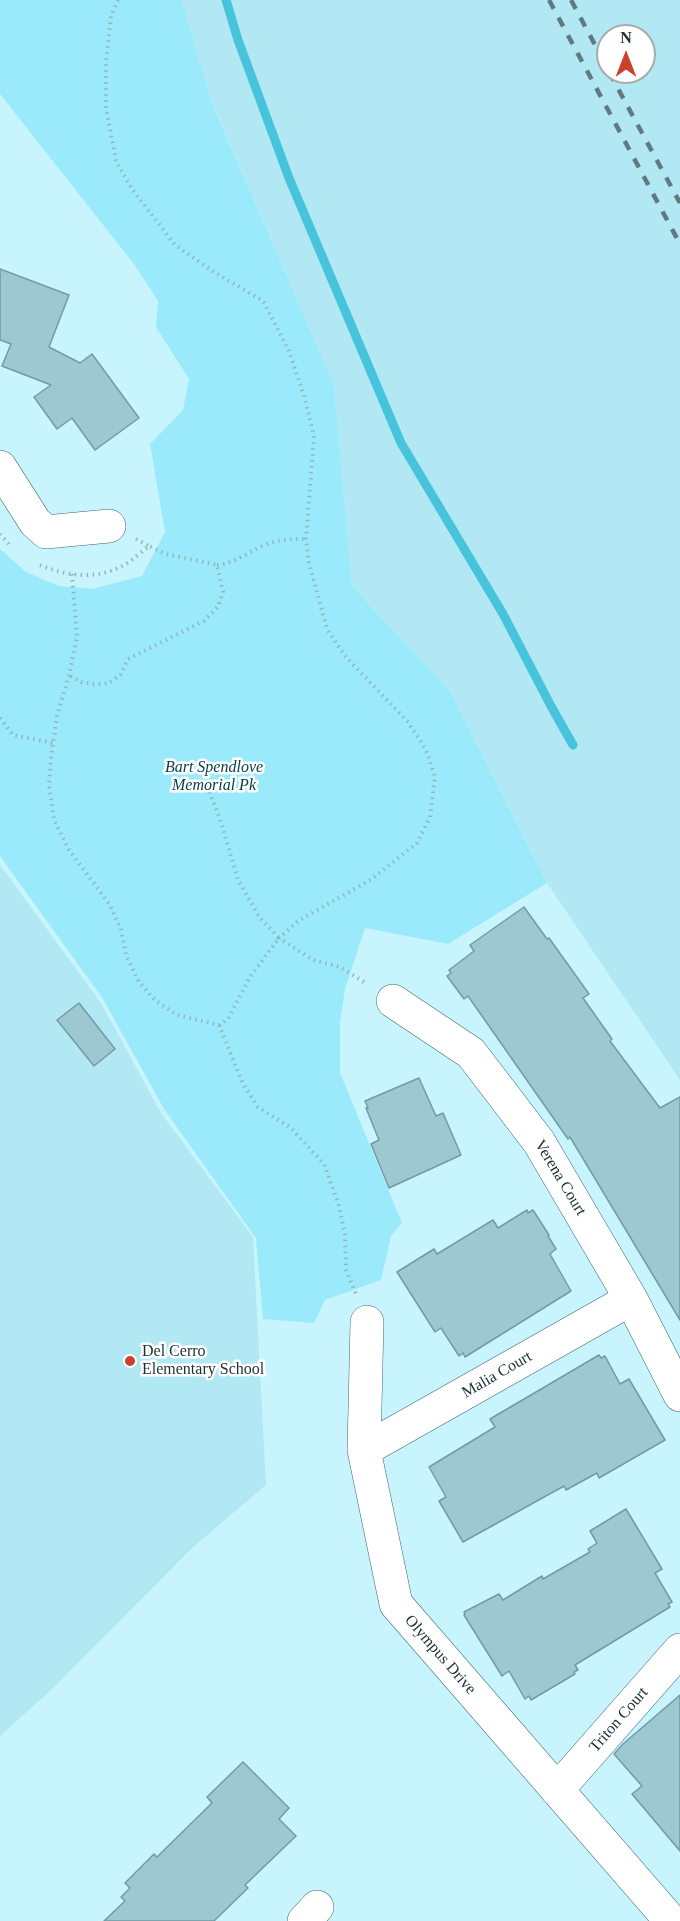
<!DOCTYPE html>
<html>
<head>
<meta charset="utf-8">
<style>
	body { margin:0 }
	#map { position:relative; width:680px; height:1921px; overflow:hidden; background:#c8f4fe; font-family:"Times New Roman",serif }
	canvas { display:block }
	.north { position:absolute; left:596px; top:24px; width:60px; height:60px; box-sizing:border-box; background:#fff; border:2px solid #a5acad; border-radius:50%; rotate:0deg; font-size:16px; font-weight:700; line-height:24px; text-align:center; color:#1d2f32 }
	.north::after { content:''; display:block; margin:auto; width:21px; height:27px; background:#cc4129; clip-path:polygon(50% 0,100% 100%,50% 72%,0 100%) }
</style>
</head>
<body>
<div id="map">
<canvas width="680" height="1921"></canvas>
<div class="north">N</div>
</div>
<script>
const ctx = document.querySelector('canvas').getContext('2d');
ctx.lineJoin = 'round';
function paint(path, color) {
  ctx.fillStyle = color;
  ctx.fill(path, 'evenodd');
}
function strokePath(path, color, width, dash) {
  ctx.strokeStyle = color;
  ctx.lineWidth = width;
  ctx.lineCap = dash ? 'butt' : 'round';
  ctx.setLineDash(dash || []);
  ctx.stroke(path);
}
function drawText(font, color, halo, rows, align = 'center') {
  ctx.font = font + ' "Times New Roman",serif';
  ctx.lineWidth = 5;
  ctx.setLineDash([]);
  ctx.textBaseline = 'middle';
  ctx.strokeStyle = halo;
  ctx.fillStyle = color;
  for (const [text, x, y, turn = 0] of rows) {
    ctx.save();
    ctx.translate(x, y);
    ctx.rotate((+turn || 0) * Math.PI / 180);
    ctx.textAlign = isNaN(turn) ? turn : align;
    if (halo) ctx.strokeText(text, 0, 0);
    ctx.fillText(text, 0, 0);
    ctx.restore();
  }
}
paint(new Path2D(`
	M182,0H680V1080L547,883L450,691L352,586L334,385L212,102ZM608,36H644V72H608Z
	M0,865L101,1003L161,1113L253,1237L266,1485L192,1548L50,1691L0,1736Z`), '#b2e8f3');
paint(new Path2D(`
	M0,0H182L212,103L334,385L352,586L450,691L547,883L448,944L365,928L345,989L340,1022V1073L402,1223L391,1236L381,1280L325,1300L314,1323L263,1319L256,1238L164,1109L103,999L0,856V549L26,572L59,586L92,589L142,576L165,532L150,444L183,410L189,379L156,327L158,301L134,264L0,94Z`), '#9aeafb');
strokePath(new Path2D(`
	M226,0L238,40L289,178L401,443L503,614L552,708L573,745`), '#47c4dc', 9);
const building = new Path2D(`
	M0,269L69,295L49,347L80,363L92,354L139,418L95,450L72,418L57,429L34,397L51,385L2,366L11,344L0,340Z
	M524,907L547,939L549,938L589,994L583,998L612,1039L610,1041L660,1108L680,1097V1320L570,1137L568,1139L468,996L464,999L447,976L451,973L449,970L474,951L470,945Z
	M79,1003L115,1049L94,1066L57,1020Z
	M419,1078L436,1116L443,1113L461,1155L389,1188L371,1144L379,1140L366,1108H368L365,1101Z
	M527,1210L528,1213L533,1210L549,1235L548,1236L556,1249L550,1254L571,1291L465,1357L463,1353L459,1356L441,1328L435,1332L397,1272L434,1249L437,1254L493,1220L498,1228Z
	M599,1355L601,1358L605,1356L620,1384L629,1379L665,1440L599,1478L597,1473L566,1490L564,1486L463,1542L439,1501L446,1497L429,1467L495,1427L490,1419Z
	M626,1509L662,1569L655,1573L672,1602L668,1604L670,1607L575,1665L578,1670L574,1672L575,1674L531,1700L529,1696L525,1699L509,1671L502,1676L464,1615L465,1614L464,1612L499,1594L503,1600L542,1576L543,1579L590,1552L588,1549L597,1543L590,1531Z
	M680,1695V1851L632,1794L642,1786L614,1754L623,1744Z
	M243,1762L289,1808L279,1819L296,1836L245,1885L248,1888L214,1921H104L125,1901L121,1897L130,1888L125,1883L154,1854L157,1857L212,1803L207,1797Z`);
paint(building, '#9dc8d2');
strokePath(building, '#729ba4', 1.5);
const minor = new Path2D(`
	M0,467L35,522L46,532L109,526
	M393,1001L471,1053L539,1142L631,1299L680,1395
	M367,1322L364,1450L396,1604L671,1921
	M364,1450L631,1299
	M557,1790L680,1650
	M304,1921L317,1907`);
strokePath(minor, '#406871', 34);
strokePath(new Path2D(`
	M118,0L111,16L106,62V108L116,161L132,189L175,245L214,272L263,301L289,351L304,396L314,436L306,539L309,563L327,629L345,656L408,722L426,750L435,777L430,817L417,843L372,879L298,921L279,938L313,960L340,967L367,984
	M0,534L9,544
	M136,539L149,546
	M40,565C66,576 96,580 122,566C132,561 141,552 149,546L166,554L217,565L223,592L218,607L204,621L128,659L121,674L109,683L94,684L81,682L69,675
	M217,565C235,563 248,552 265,545C278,539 292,539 306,539
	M72,574L77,637L69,675L57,716L51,758L49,784L54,820L69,850L110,905L121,930L126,955L139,982L155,1000L177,1015L219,1025L228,1019L250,977L279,938L260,918L238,880L219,816L204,780
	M0,718L13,735L53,743
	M219,1025L243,1084L258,1107L291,1128L324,1164L339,1206L345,1234L346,1270L356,1294`), '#93b7be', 4, [1.5, 4.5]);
strokePath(minor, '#fff', 33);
strokePath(new Path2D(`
	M549,0L680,244
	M571,0L608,69
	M609,72L680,203`), '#5f7b81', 4.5, [10, 10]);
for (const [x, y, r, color] of [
	[130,1361,6,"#cc4129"]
]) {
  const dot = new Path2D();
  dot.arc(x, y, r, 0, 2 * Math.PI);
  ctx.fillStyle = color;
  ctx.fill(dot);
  strokePath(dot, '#fff', 2);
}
drawText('italic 16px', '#07414b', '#fff', [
	["Bart Spendlove",214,768],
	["Memorial Pk",214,786]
]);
drawText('16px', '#1d2f32', '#fff', [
	["Verena Court",560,1178,59],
	["Malia Court",497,1375,-30],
	["Olympus Drive",440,1655,49],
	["Triton Court",619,1720,-49]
]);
drawText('16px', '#1d2f32', '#fff', [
	["Del Cerro",142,1352],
	["Elementary School",142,1370]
], 'left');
</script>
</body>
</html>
